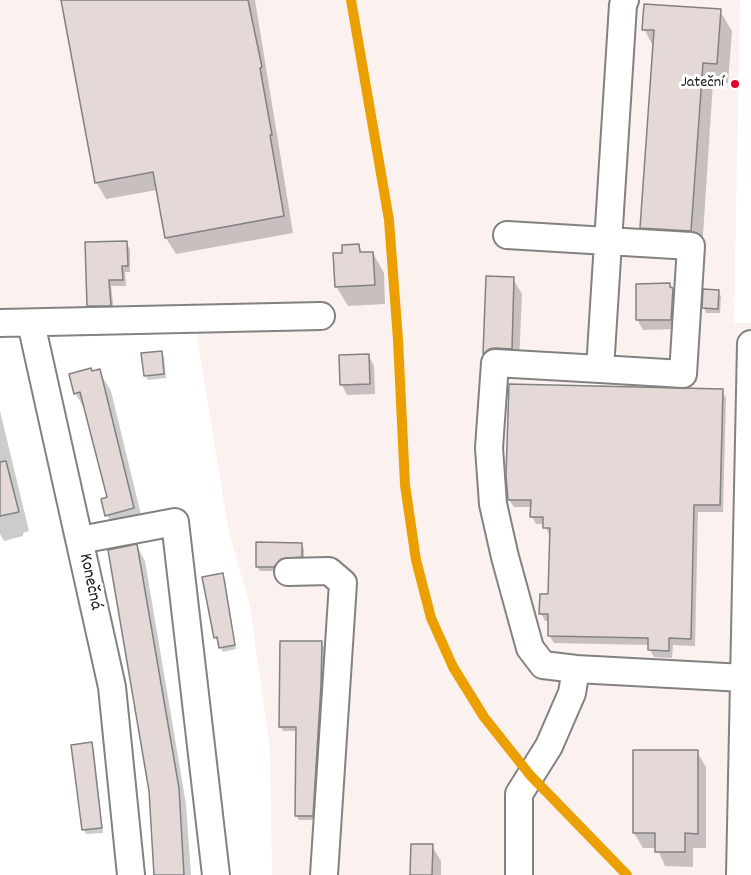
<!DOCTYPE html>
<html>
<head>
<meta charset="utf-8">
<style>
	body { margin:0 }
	canvas { display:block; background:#fff }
</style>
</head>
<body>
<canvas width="751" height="875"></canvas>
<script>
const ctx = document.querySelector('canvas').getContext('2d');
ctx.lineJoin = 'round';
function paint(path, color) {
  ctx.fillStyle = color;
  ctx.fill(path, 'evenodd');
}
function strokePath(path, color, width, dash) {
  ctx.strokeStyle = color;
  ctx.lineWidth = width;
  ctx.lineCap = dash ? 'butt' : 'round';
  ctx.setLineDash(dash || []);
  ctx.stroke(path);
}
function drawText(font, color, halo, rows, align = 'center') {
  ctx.font = font + ' Dekko,sans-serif';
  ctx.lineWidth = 6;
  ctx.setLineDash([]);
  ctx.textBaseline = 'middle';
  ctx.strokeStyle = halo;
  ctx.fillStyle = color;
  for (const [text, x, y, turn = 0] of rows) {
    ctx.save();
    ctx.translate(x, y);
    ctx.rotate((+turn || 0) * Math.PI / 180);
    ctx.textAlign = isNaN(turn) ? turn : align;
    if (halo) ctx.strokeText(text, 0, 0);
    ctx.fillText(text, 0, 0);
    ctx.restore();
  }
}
paint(new Path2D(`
	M0,0H740L734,323H751V875H272L270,750L250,606L229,533L197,337L199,309L0,316Z`), '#fbf1ef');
paint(new Path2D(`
	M64,0H255L293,233L176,254L166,238L157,190L106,199L96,182Z
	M720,11L732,31L728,83L713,82L702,250L653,247L642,228L654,48L644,29Z
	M126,242L130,249V272H125L126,286H111L114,312H92L88,306Z
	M359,246L363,254L373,253L384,273L385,304L348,306L336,286L344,254Z
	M488,278L513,279L522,294L519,364L493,368L485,353Z
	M670,285L678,299L676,329L643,330L637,319Z
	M718,292L721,296L720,313H706L704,308Z
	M161,353L164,357L166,378L148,380L145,375Z
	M369,356L374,366L375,394L347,395L342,385Z
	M99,371L111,391L144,527L118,535L107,515L109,498L87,413L75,393Z
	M722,391L726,398L723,512H698L695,646L673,645L672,658L654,657L650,650V645L554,643L549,635L550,621H545L541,613L549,596L551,535H549L545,524H536L532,516V507H514L509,500Z
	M0,411L29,531L23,533V536L4,541L0,534Z
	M301,544L304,549V561L277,571H260L257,566Z
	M137,546L145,561L186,804L191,875H155Z
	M222,575L225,579L236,649L223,652L215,637Z
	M321,643L324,647L323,691L315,820H299L296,815L297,731H283L281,726Z
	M91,744L94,749L103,833L86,834L84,830Z
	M634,752H697L706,767V848H693V867L665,866L657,848H643L634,833Z
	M432,846L441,861V875H411Z`), '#0003');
const building = new Path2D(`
	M61,0H248L262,67L260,68L272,135H270L284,216L165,238L153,172L95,183Z
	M644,4L721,9L717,64L703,63L691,231L640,228L654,30H642Z
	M127,241L128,266H122L123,280H109L111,306H87L85,242Z
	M359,244L360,252H373L375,285L335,287L333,253H342V245Z
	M486,276L514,277L512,349L495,348L489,349L483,354Z
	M670,283V287L673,288L671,320H636V284Z
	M703,289L719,290L718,309L702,308Z
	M162,351L164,374L144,376L141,353Z
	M369,354L370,384L340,385L339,355Z
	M91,368L92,371L100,369L134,508L105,516L101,499L107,497L92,439L80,392L74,394L69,374Z
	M509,384L723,389L720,505H694L691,639L669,638V651L648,650V638L548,636V614H539L540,594H548L550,528H543V517H530L531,500H508L506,475Z
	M6,461L19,512L0,516V462Z
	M256,542L302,543V557L281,559L274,567H256Z
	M137,544L179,788L184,875H154L149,791L108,550Z
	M223,573L235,645L219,648L217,637L214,638L202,577Z
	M280,641H322L321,685L313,816H295L296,727H279Z
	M92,742L102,828L82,830L71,745Z
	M633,750H698V834L685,833V852H655V833H633Z
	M411,844H433L432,875H410Z`);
paint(building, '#e4d9d6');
strokePath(building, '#828282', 1.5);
const minor = new Path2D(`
	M625,0L623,5L600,369L495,363L489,448L493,504L505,557L530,648L543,665L576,669L744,678
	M507,235L691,246L683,374L600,369
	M0,323L321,316
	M31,323L112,687L131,875
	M80,540L175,522L216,875
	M288,572L329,571L343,583L324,875
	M519,875V794L549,746L572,693L576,669
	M740,875L751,344`);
strokePath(minor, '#828282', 30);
strokePath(minor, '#fff', 26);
strokePath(new Path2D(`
	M351,0L389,220L398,340L405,485L416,560L431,618L453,667L484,717L530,775L627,875`), '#ec9f01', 10);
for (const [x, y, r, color] of [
	[735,84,5,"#e4002b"]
]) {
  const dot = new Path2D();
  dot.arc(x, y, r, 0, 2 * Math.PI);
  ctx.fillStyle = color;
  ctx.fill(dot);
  strokePath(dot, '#fff', 2);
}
drawText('16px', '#1c1c1c', '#fff', [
	["Jateční",724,84]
], 'right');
drawText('18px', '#1c1c1c', '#fff', [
	["Konečná",89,582,78]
]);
</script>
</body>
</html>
